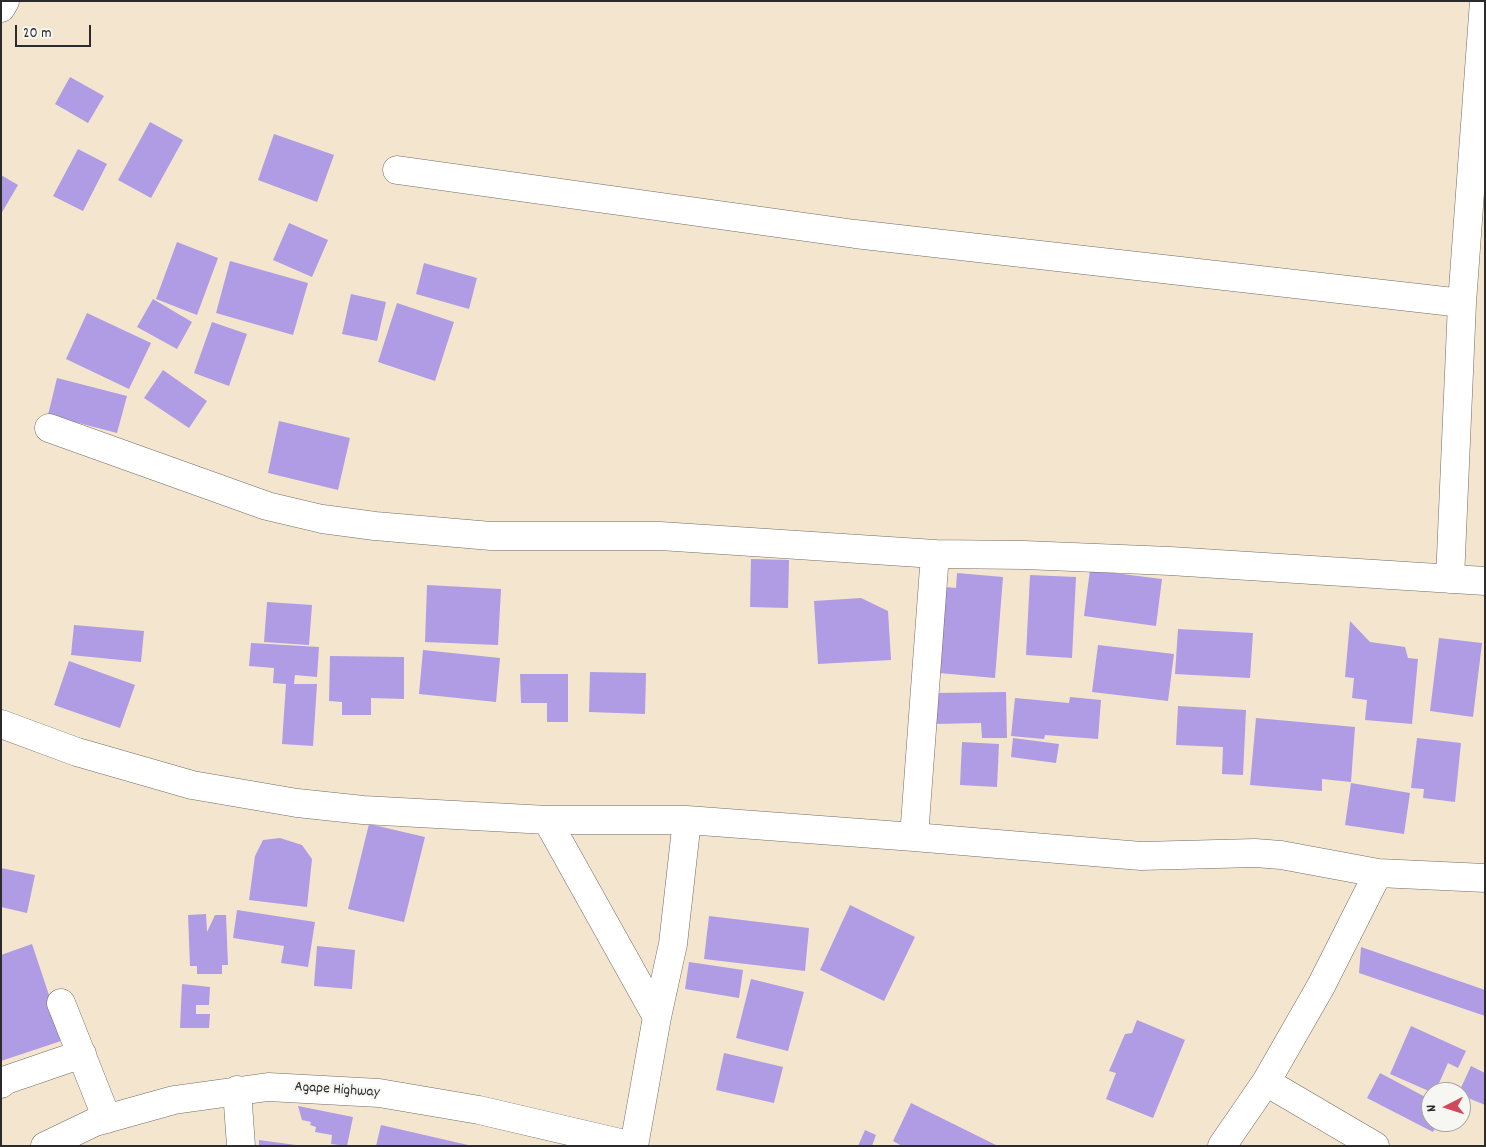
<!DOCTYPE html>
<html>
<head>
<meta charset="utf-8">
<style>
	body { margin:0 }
	#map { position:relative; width:1486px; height:1147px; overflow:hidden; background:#f4e5cf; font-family:Dekko,sans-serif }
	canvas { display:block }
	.frame { position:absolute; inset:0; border:2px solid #2b2b2b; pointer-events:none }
	.north { position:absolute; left:1421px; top:1082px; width:50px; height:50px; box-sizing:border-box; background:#f6f6f2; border:1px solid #a5a5a2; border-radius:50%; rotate:265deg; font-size:14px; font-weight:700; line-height:20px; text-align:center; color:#2b2b2b }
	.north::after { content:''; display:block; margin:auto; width:18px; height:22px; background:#d1495b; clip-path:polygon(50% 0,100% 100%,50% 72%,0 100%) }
	.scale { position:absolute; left:15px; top:25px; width:76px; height:22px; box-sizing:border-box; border:2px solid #2b2b2b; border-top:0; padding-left:6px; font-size:15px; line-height:18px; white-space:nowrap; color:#2b2b2b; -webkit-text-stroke:4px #f6f6f2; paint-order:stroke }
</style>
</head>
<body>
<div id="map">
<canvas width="1486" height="1147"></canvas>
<div class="frame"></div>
<div class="north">N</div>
<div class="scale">20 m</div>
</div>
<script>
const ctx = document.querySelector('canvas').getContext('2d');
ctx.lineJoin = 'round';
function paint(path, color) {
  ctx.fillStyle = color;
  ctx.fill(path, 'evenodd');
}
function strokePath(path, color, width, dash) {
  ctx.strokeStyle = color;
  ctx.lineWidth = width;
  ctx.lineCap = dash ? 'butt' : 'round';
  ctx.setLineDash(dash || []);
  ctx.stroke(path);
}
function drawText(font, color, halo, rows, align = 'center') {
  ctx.font = font + ' Dekko,sans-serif';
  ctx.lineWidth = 4;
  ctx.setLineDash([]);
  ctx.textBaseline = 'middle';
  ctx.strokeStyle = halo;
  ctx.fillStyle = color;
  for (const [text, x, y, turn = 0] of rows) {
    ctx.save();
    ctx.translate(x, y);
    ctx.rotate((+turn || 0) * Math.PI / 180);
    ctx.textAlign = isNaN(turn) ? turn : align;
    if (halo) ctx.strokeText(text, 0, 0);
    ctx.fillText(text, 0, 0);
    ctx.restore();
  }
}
paint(new Path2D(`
	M70,77L104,96L88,123L55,104Z
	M150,122L183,140L151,198L118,180Z
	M274,134L334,155L317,202L258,180Z
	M78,149L107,164L83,211L53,196Z
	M1,175L18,185L1,214Z
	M289,223L328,240L312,277L273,260Z
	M177,242L218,258L197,315L156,299Z
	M230,261L308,283L293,335L216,313Z
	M424,263L477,278L469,309L416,294Z
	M351,294L386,302L377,341L342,334Z
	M153,299L192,322L177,349L137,327Z
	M397,303L454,322L435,381L378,362Z
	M87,313L151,343L129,389L66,359Z
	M212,322L247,334L229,386L194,373Z
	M163,370L207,401L189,428L144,398Z
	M57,378L127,396L117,433L48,415Z
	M279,421L350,438L338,490L268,473Z
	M751,559L789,560L788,608L750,607Z
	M1090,570L1162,579L1156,626L1084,616Z
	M957,573L1003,577L995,678L939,673L946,587L956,588Z
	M1030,575L1076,577L1072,658L1026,655Z
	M427,585L501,589L498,645L425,642Z
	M861,598L888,611L891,660L818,664L814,601Z
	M267,602L312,605L309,645L264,642Z
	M1350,621L1370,642L1405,647L1408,658L1418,659L1412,724L1365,720L1367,700L1352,698L1354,678L1345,677Z
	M74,625L144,631L141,662L71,655Z
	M1178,629L1253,633L1250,678L1175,674Z
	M1439,638L1482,643L1473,717L1430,711Z
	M251,643L319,647L317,677L295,675L294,684H317L313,746L282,744L286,684L273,683L274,668L249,666Z
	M1098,645L1174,654L1168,701L1092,692Z
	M423,650L500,658L496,702L419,694Z
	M330,656L404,657V699L371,698V715H342V702L329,701Z
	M69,661L135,685L120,728L54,705Z
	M590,672L646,673L645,714L589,712Z
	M520,674H568V722H547V703H521Z
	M1006,692L1007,738H982L981,723L935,724V693Z
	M1070,697L1101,700L1098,739L1045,735L1044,739L1011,736L1015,698L1069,703Z
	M1178,706L1246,710L1243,775L1222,774L1223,747L1176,745Z
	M1256,718L1355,727L1351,782L1322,779V791L1250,785Z
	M1013,738L1059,744L1056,763L1011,757Z
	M1417,738L1461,743L1455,802L1423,798L1424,789L1411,788Z
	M962,742L999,744L997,787L960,785Z
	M1351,783L1410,793L1404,834L1345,825Z
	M369,824L425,837L404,922L348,909Z
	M280,838L302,845L312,859L307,907L249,900L255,856L263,840Z
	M1,868L35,875L27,913L1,907Z
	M850,905L915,937L884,1001L820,970Z
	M237,910L315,922L308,967L281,963L284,946L233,938Z
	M206,914L207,932L215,915H226L228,965H222V974H197V966H190L188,915Z
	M709,916L809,928L805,971L704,959Z
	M32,944L64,1040L1,1061V955Z
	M317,946L355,950L352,989L314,986Z
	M1361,947L1485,990V1016L1359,973Z
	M689,962L743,970L739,998L685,989Z
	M751,979L804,992L788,1051L736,1038Z
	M182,984L210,987L209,1005H196V1014H210L209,1028H180Z
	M1137,1020L1185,1040L1153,1118L1106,1099L1116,1073L1109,1071L1125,1034L1132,1033Z
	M1411,1026L1466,1051L1458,1068L1448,1063L1435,1092H1431L1390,1074Z
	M724,1053L783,1067L774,1103L716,1090Z
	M1471,1066L1485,1073V1105L1461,1095V1092H1459Z
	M1380,1073L1431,1100V1122H1438L1433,1132L1367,1098Z
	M911,1103L998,1146H902L893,1141Z
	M298,1106L353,1117L347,1146L331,1144L332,1135L315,1132L316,1127L310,1125L311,1122L302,1120Z
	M381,1125L468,1145V1146H376Z
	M865,1130L876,1135L872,1146H858Z
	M259,1140L296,1145V1146H259Z`), '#af9ce4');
const minor = new Path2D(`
	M1,8L5,1
	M397,170L855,234L1462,303
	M49,428L267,506L322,519L375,526L491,536H660L935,554L1024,555L1170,561L1485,581
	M1450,579L1462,303L1484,1
	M1,724L77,752L192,785L297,803L363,810L547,820H687L914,837L1141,856L1255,853L1281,855L1378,873L1485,878
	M547,820L657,1017
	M914,837L935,554
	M61,1003L107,1119
	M1266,1082L1375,1146
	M1,1084L6,1080L82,1054
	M237,1090L241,1146
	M45,1146L95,1122L174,1100L268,1087L379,1093L479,1110L633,1146
	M634,1146L657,1017L673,944L687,820
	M1222,1146L1266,1082L1321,986L1378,873`);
strokePath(minor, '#716c64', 29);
strokePath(minor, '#fff', 28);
drawText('15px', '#2b2b2b', '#f6f6f2', [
	["Agape Highway",337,1091,4]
]);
</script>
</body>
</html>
